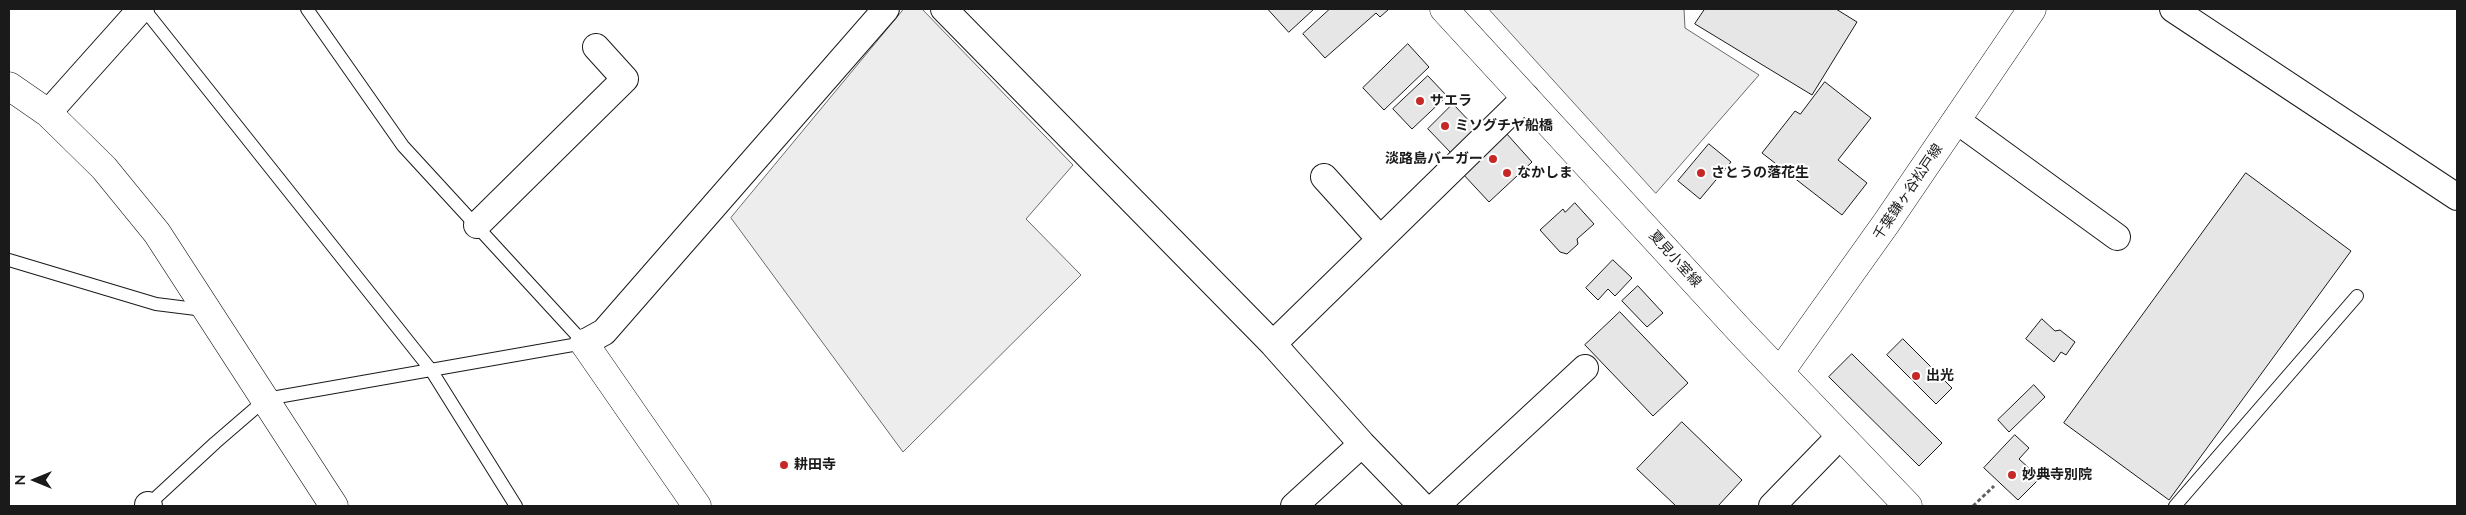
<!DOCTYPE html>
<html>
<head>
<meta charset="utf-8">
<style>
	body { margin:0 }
	#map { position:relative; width:2466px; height:515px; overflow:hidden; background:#fff; font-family:Mulish,sans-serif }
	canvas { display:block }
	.frame { position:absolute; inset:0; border:10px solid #1a1a1a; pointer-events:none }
	.north { position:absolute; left:10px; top:455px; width:50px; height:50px; -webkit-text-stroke:4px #fff; paint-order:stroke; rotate:270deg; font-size:14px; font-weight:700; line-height:20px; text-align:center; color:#1a1a1a }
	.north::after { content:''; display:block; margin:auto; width:18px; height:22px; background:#1a1a1a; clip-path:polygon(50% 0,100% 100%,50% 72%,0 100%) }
</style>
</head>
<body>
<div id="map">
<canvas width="2466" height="515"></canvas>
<div class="frame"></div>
<div class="north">N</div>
</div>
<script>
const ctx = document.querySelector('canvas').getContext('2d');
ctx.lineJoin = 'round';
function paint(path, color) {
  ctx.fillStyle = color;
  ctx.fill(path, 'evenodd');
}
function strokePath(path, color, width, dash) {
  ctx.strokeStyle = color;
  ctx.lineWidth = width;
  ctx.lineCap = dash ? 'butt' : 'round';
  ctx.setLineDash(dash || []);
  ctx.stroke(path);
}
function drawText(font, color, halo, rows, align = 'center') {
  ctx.font = font + ' Mulish,"Noto Sans JP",sans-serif';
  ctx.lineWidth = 4;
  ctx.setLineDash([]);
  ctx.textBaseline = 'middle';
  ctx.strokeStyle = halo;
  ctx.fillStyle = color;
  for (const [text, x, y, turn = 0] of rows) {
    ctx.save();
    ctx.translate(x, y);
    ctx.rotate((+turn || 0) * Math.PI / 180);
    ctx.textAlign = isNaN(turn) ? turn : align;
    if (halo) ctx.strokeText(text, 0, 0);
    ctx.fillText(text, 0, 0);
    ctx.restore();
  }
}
const built = new Path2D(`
	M904,9H922L1073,165L1026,219L1081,275L903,452L731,218Z
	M1489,9H1684L1685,28L1759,75L1656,193Z`);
paint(built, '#ededed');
strokePath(built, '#6a6a6a', 1);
const building = new Path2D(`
	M1268,9H1314L1289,32Z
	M1330,9H1389L1380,17L1376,13L1325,58L1303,34Z
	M1705,9H1836L1857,22L1812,95L1695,24Z
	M1408,44L1429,67L1384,110L1363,88Z
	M1428,76L1447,96L1412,129L1393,109Z
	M1825,82L1871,118L1838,160L1867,183L1842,215L1762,153L1795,111L1800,114Z
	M1453,104L1476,128L1451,153L1428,129Z
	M1506,133L1532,162L1489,202L1462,173Z
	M1709,144L1731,162L1700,199L1678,181Z
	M2246,173L2351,251L2169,500L2064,423Z
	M1575,203L1594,224L1577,239L1578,244L1567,254L1560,252L1540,230L1563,209L1565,212Z
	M1613,260L1632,278L1615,296L1608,289L1598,300L1586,288Z
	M1638,286L1663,313L1647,327L1622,301Z
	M1620,312L1688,383L1653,416L1585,345Z
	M2042,319L2055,331L2060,330L2075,342L2066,355L2061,352L2054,362L2026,339Z
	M1903,339L1952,388L1936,404L1887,355Z
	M1852,354L1942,443L1919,466L1829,377Z
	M2034,385L2045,397L2009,432L1998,420Z
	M1682,422L1742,480L1718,506H1676L1637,469Z
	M2015,435L2029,448L2019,459L2040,478L2018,500L1984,468Z`);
paint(building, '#e6e6e6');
strokePath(building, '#1a1a1a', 1);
const lane = new Path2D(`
	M144,9L431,370L516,506
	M307,9L403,146L584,343
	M9,260L156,304L204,310
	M147,506L215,443L266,399L584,343
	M2175,506L2357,296`);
const street = new Path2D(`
	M944,9L1273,344L1362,444L1422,506
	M2173,9L2457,197
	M48,113L141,9
	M1956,120L2117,237
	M1324,177L1380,239
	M477,225L625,79L596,47
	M584,343L604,332L886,9
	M1273,344L1526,97
	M148,505L149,506
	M1294,506L1362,444
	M1436,506L1585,368
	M1772,506L1840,436`);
const secondary = new Path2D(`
	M1444,9L1743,334L1908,506
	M9,86L48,113L104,168L157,233L334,506
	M584,343L697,506`);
const primary = new Path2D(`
	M1780,372L1887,222L2032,9`);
strokePath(lane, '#1a1a1a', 14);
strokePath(street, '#1a1a1a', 28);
strokePath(secondary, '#1a1a1a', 29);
strokePath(primary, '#1a1a1a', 29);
strokePath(new Path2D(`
	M1973,506L1994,486`), '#5f5f5f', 3, [4, 2.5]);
strokePath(lane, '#fff', 12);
strokePath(street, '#fff', 26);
strokePath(secondary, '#fff', 28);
strokePath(primary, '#fff', 28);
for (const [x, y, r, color] of [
	[1420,101,5,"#c62828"],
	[1445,126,5,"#c62828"],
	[1493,159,5,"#c62828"],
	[1507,173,5,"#c62828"],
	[1701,173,5,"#c62828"],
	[1916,376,5,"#c62828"],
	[784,465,5,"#c62828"],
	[2012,475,5,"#c62828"]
]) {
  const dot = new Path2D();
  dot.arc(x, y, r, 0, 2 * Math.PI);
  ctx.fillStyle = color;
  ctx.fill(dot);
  strokePath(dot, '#fff', 2);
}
drawText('bold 14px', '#1a1a1a', '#fff', [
	["サエラ",1430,101],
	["ミソグチヤ船橋",1455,126],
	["淡路島バーガー",1483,159,"right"],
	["なかしま",1517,173],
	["さとうの落花生",1711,173],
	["出光",1926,376],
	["耕田寺",794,465],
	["妙典寺別院",2022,475]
], 'left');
drawText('14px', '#1a1a1a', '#fff', [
	["千葉鎌ヶ谷松戸線",1908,192,-56],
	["夏見小室線",1675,259,48]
]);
</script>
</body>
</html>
